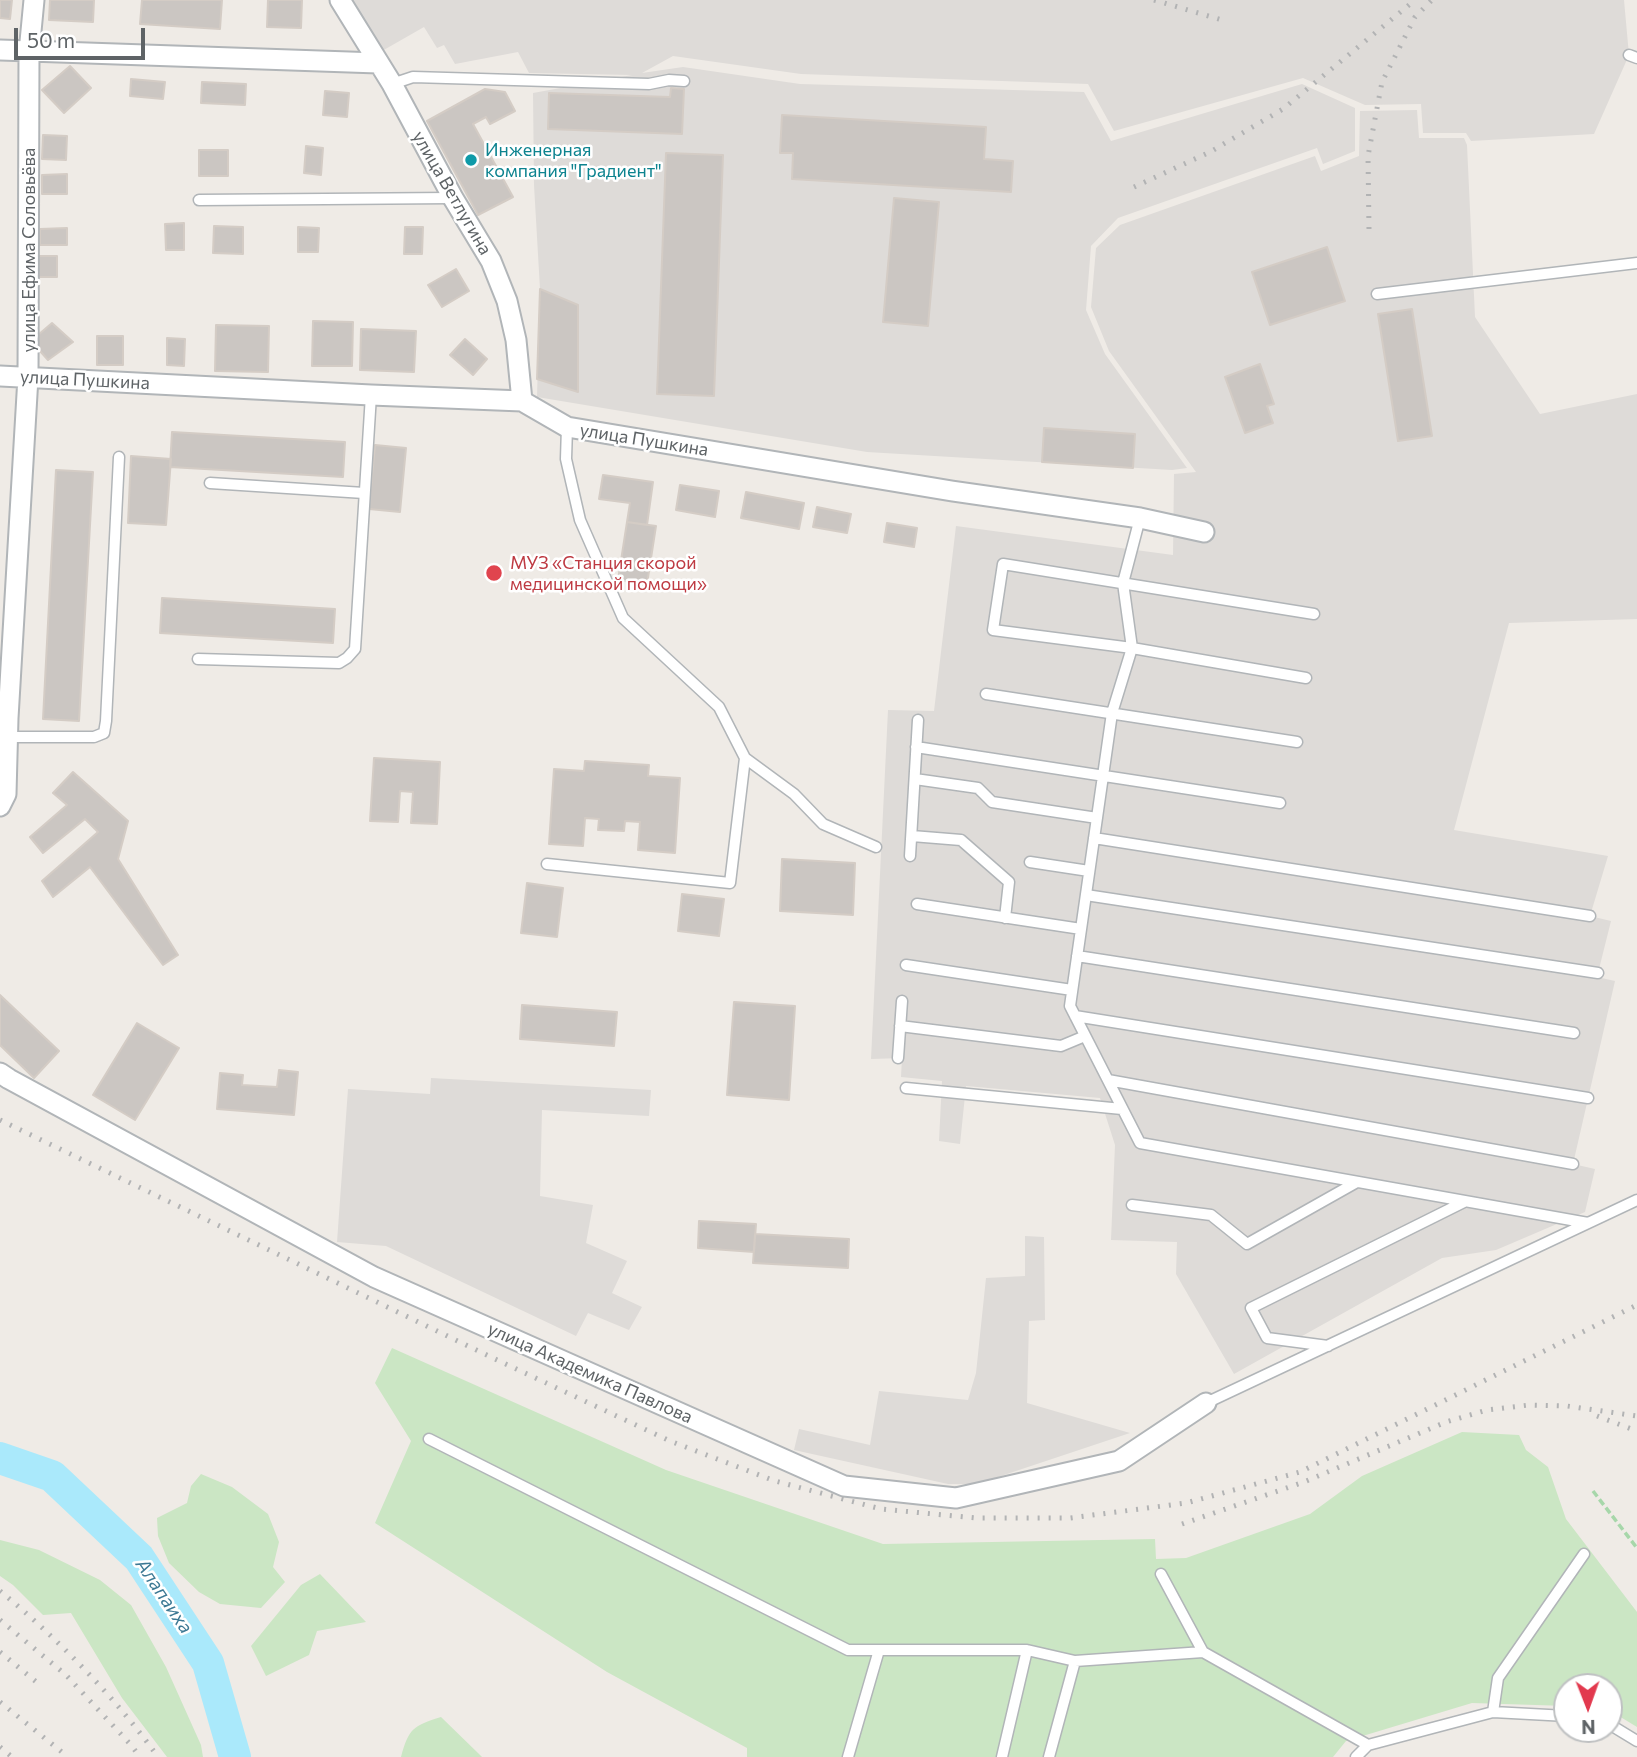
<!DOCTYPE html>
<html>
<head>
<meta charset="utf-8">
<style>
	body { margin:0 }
	#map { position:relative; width:1637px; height:1757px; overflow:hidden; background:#efebe6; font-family:Commissioner,sans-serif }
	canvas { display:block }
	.north { position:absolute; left:1553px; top:1673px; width:70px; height:70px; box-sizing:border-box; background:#fff; border:2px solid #bfc1c2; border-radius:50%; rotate:179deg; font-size:19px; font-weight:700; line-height:28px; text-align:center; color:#5e6366 }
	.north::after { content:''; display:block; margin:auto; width:24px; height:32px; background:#e2394e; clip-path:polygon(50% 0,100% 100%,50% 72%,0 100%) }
	.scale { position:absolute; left:14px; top:28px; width:131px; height:32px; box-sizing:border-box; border:4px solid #5e6366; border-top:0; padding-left:9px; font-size:21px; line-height:24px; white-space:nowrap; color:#5e6366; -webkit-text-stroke:5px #fff; paint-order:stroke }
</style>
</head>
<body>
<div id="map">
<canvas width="1637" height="1757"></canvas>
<div class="north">N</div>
<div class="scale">50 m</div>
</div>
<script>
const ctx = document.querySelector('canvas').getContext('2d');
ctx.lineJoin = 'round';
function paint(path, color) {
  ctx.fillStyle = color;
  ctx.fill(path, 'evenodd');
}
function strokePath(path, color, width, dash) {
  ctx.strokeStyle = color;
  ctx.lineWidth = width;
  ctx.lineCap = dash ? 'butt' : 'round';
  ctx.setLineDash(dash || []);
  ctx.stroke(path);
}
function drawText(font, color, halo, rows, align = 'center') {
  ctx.font = font + ' Commissioner,sans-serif';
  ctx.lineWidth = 5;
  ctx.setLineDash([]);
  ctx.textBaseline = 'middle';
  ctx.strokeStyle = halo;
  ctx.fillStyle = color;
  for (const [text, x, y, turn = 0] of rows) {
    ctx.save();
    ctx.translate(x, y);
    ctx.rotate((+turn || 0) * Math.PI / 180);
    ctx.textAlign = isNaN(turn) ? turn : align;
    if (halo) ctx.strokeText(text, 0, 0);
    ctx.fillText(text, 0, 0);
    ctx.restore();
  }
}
paint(new Path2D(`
	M351,0H1624L1629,55L1594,134L1471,141L1466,133H1423L1421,104L1365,105L1303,78L1114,131L1088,84L801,74L673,56L642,73L683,67L800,84L1084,92L1111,141L1302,84L1355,108V151L1323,164L1317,148L1118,218L1091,246L1086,310L1105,354L1187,468L1172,470L867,452L537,397L540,289L534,185L533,93L632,75L529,73L518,52L455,64L444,45L437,48L424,27L382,51Z
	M1417,110L1419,138H1464L1467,145L1475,317L1540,414L1637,394V619L1509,623L1454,830L1608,856L1590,916L1611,921L1597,977L1615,981L1573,1164L1595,1169L1585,1212L1496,1250L1442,1258L1234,1374L1176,1274L1177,1242L1111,1240L1115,1145L1100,1098L966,1086L960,1144L939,1141L942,1081L901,1077L902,1058L871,1059L888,710L934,711L956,526L1173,555L1174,474L1196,472L1109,351L1091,307L1096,248L1120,225L1315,156L1321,171L1359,156L1360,111Z
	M431,1078L651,1090L649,1116L542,1110L540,1196L593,1205L586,1243L627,1261L612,1293L642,1307L629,1330L588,1313L576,1336L386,1246L337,1242L348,1089L430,1094Z
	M1025,1236L1044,1237L1045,1320L1029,1321L1027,1403L1130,1433L977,1484H948L794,1450L799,1429L870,1445L879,1391L968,1400L976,1373L986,1278L1025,1276Z`), '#dedbd8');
paint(new Path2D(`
	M392,1348L666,1470L883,1544L1155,1539L1156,1559L1186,1558L1310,1514L1362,1476L1462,1432L1519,1435L1526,1450L1548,1467L1566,1519L1637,1612V1727L1609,1710V1687H1567V1706L1472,1703L1346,1741L1333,1757H747V1748L607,1672L375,1523L411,1441L375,1383Z
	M201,1474L232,1487L268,1514L279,1542L273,1567L285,1582L261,1608L220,1604L199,1592L169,1563L158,1536L157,1518L187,1503L191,1486Z
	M0,1540L39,1550L100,1580L131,1605L166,1667L201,1745L203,1757H167L122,1698L71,1613L43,1615L13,1585L0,1576Z
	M320,1574L366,1622L317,1631L309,1655L266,1676L251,1646L301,1585Z
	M441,1717L478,1753L482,1757H401C409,1728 413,1726 441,1717Z`), '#cbe6c4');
strokePath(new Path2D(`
	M0,1458L52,1476L139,1558L208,1663L235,1757`), '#aae9fb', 32);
const building = new Path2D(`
	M0,0H12L10,19L0,18Z
	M50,0H94L93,22L49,20Z
	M142,0H222L220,29L140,24Z
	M268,0H302L301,28L267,27Z
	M70,66L91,88L64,113L42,90Z
	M131,79L165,82L163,99L130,96Z
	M202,82L246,84L245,105L201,103Z
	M671,88L684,89L682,134L548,129L549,93L670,97Z
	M485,89L505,92L515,111L490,124L486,117L473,124L513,197L478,215L427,121Z
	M325,91L349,93L347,117L323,115Z
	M782,115L986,127L984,159L1013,161L1011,192L792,179L793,153H780Z
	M43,135L67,136L66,160L42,159Z
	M306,146L323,148L321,175L304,173Z
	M199,150H228V176H199Z
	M666,153L723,155L714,396L657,394Z
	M67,174V194H42V175Z
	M894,198L939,202L928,326L883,322Z
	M184,223V250H166L165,224Z
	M214,226L243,227V254L213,253Z
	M298,227L319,228L318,252H298Z
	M405,227H423L422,254H404Z
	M67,228V245H40V229Z
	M1327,247L1345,301L1270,325L1252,272Z
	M38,256H57V277H38Z
	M456,269L469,291L442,307L428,285Z
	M540,289L578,305V392L537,379Z
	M1412,309L1432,436L1398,441L1378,314Z
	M313,321L353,322L352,366H312Z
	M52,323L73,342L48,360L31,341Z
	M216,325L269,326L268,372L215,371Z
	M361,329L416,331L414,372L360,370Z
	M97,336H123V365H97Z
	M167,338L185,339L184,366L167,365Z
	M465,339L487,359L473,375L450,355Z
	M1260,364L1274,404L1267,406L1273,423L1245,433L1225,377Z
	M1044,428L1135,434L1133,468L1042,462Z
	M172,432L345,442L343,477L170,467Z
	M375,445L406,448L400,512L369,509Z
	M131,456L171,459L166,525L128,523Z
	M56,470L93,472L79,721L43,719Z
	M603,475L653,482L647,525L627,522L630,503L599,499Z
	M680,485L719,491L715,517L676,510Z
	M746,492L804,503L799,529L741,518Z
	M817,507L851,514L847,533L813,527Z
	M627,522L656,526L647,584L618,580Z
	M887,523L917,528L914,547L884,542Z
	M162,598L335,609L333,643L160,633Z
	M374,758L440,762L437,824L411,823L413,792L400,791L398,822L370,821Z
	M585,761L649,765L648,776L680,778L675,853L638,850L640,822L625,821L624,831L598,830L599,819L585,818L583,846L549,844L554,769L584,771Z
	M73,772L128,821L118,859L178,955L163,965L90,867L53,897L42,881L98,832L85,819L43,853L30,837L67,805L53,793Z
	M782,859L855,863L853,915L780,911Z
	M527,883L563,888L557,937L521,933Z
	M682,894L724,899L719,936L678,931Z
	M0,995L59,1051L34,1078L0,1045Z
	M734,1002L795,1006L789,1100L727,1095Z
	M522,1005L617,1012L614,1046L520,1039Z
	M137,1023L179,1048L135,1120L93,1095Z
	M279,1070L298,1072L294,1115L217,1109L220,1073L243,1075L242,1085L277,1087Z
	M699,1221L756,1224L754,1252L698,1248Z
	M755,1234L849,1239L848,1268L753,1263Z`);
paint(building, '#cbc6c2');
strokePath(building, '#d4ccc5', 2);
const service = new Path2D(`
	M1629,55L1637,58
	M392,84L413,77L649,84L669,80L684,81
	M199,200L452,198
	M1377,294L1637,263
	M210,483L364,493
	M1140,518L1123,583L1132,648L1112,713L1070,1006L1140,1143L1588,1223
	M198,659L339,663L347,658L355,649L371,395
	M1306,678L1132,648L993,630L1003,564L1314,614
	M986,694L1297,742
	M8,737H94L104,733L106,721L119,457
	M916,747L1280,803
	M745,758L794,794L823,824L876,847
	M915,779L978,788L992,802L1097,818
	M912,836L961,840L1009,882L1005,918
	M1094,838L1590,916
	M910,856L918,720
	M1030,862L1089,871
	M547,864L730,883L745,758L719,707L623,618L580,520L566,459L567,427
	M1086,895L1598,973
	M917,904L1081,929
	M1077,956L1574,1033
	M906,965L1072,990
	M1075,1016L1588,1098
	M900,1026L1061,1046L1085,1036
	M898,1058L902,1001
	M1108,1080L1573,1164
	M906,1088L1122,1109
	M1132,1205L1211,1215L1247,1244L1357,1182
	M1328,1346L1267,1338L1251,1308L1464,1202
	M1206,1403L1637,1200
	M429,1439L848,1650H1027L1075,1661
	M1161,1574L1203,1652
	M1493,1712L1498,1678L1584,1554
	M1609,1724L1637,1741
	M848,1757L879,1650
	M1002,1757L1027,1650
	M1049,1757L1075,1661L1203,1652L1368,1745
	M1356,1757L1368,1745L1493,1712L1567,1716`);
const minor = new Path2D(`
	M340,0L392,84L453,198L491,261L507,301L516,340L522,401
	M0,50L378,63
	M0,376L371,395L522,401L567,427L952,491L1140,518L1204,532
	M0,806L6,794L8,718L28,377L29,52L34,0
	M0,1073L9,1079L374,1277L844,1486L956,1498L1119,1461L1206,1403`);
strokePath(service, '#b1b5b8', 13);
strokePath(minor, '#b1b5b8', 23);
strokePath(new Path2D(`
	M1593,1491L1637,1548`), '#a7d7aa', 3.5, [7, 3.5]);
strokePath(service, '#fff', 10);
strokePath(minor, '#fff', 19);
strokePath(new Path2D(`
	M1154,0L1222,20
	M1134,187L1210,152L1283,109L1415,0
	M1369,229L1368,156L1382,82L1415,17L1432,0
	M0,1120L495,1359L670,1441L775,1481L881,1509L976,1518H1070L1186,1503L1300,1472L1637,1305
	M1597,1416L1637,1431
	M1182,1524L1304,1482L1446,1422L1487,1410L1529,1405L1567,1406L1637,1416
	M0,1591C56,1637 116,1698 158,1757
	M0,1620L66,1675L131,1745L140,1757
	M0,1652L40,1685
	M0,1702L68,1757
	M0,1747L12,1757`), '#b2b3b4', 5, [2, 9]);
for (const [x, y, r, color] of [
	[471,160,7,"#0f9aa8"],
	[494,573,9,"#e0444e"]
]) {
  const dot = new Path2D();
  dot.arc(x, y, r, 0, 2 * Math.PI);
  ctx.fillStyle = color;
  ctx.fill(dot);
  strokePath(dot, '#fff', 2.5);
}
drawText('18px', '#0d838f', '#fff', [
	["Инженерная",485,150],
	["компания \"Градиент\"",485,171]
], 'left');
drawText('18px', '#5e6366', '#fff', [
	["улица Ветлугина",452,193,60],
	["улица Ефима Соловьёва",29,250,-90],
	["улица Пушкина",85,380,3],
	["улица Пушкина",644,440,9],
	["улица Академика Павлова",590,1373,24]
]);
drawText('18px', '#be3a42', '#fff', [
	["МУЗ «Станция скорой",510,563],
	["медицинской помощи»",510,584]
], 'left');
drawText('italic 19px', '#3d7994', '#fff', [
	["Алапаиха",164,1596,56]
]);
</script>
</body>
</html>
